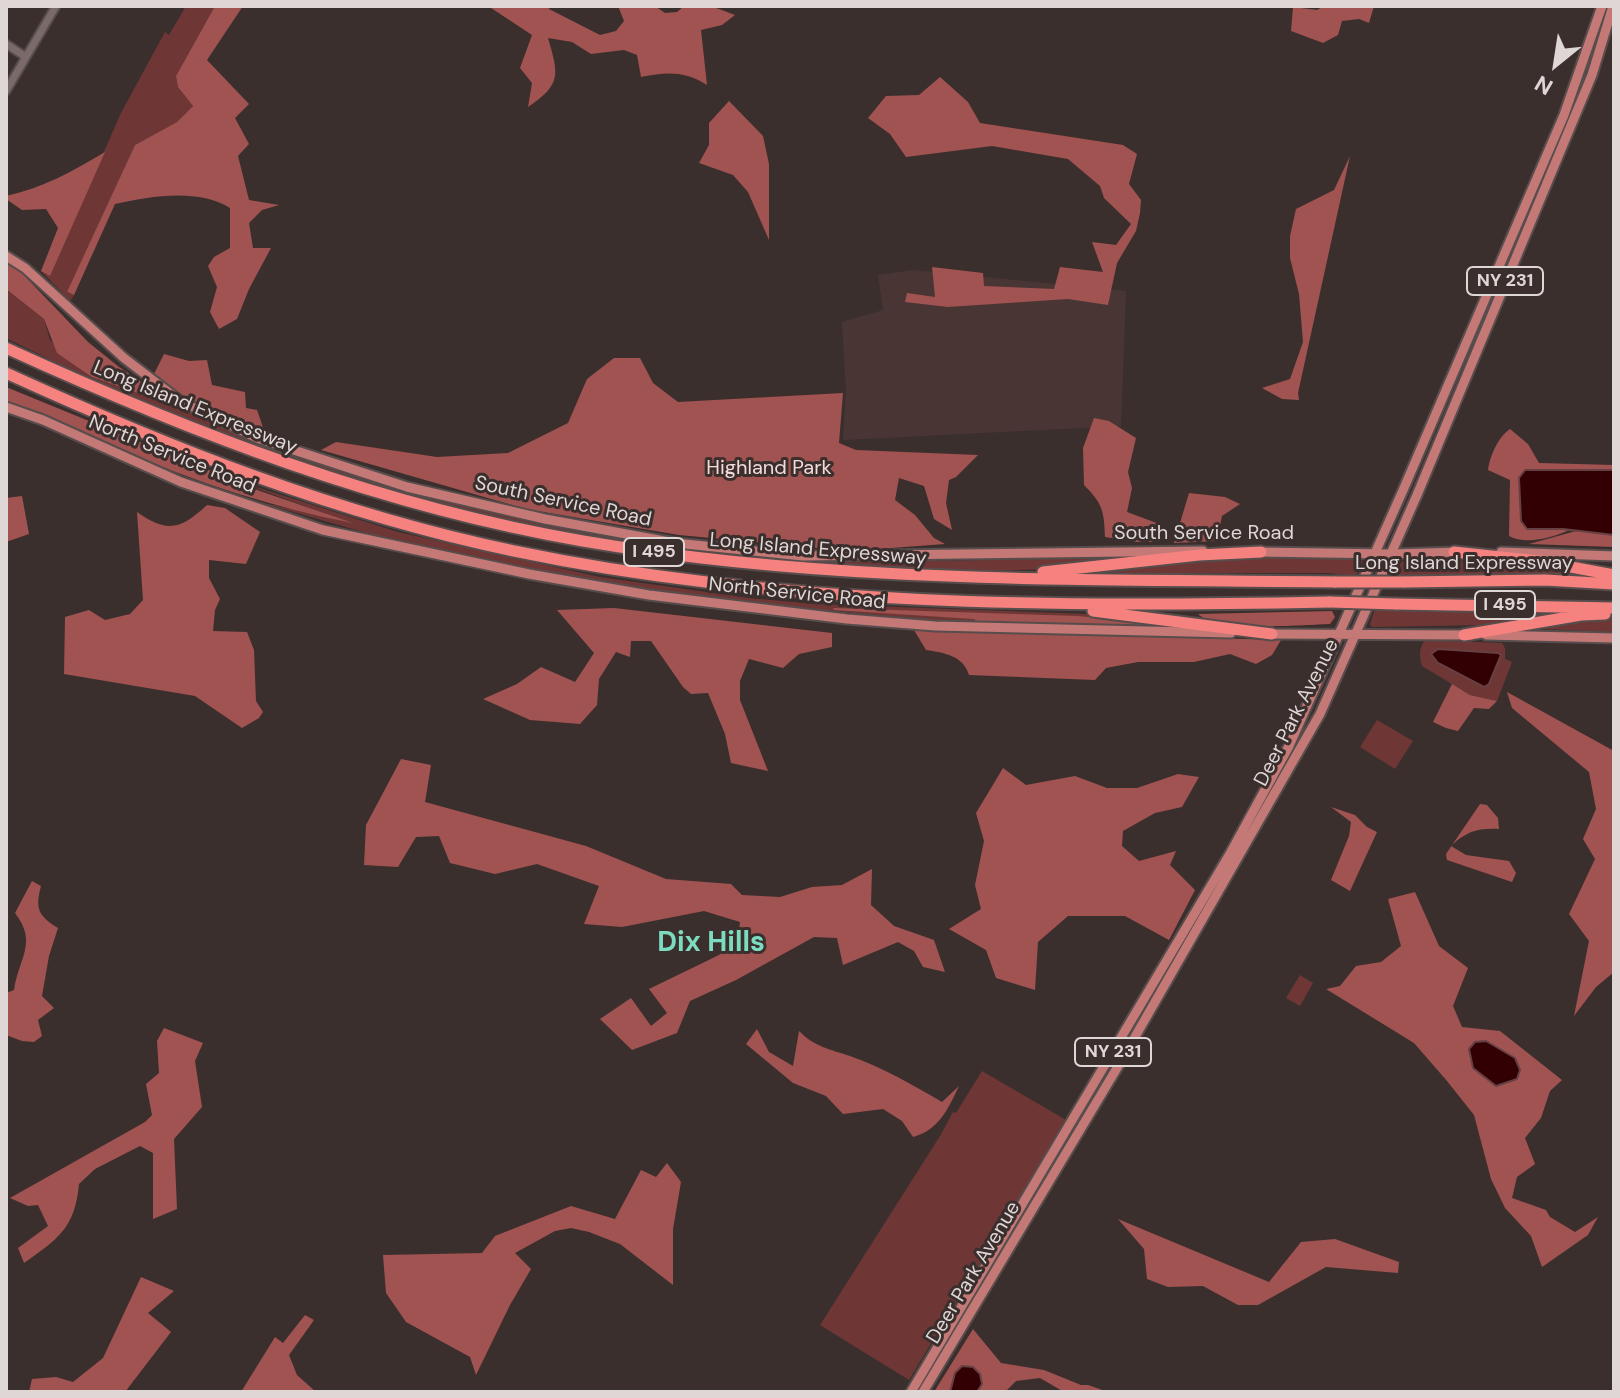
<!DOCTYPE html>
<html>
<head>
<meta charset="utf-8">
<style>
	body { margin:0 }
	#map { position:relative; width:1620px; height:1398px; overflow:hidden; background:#3b2f2e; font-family:"DM Sans",sans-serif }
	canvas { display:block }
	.frame { position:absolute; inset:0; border:8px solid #dfd7d6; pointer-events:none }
	.north { position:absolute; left:1516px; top:24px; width:80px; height:80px; -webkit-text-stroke:6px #3b2f2e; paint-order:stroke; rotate:210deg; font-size:22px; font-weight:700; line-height:32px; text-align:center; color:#dfd7d6 }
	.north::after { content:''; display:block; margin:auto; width:28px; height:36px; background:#dfd7d6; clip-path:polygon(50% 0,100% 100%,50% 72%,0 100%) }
</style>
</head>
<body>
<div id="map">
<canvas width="1620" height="1398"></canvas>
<div class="frame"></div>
<div class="north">N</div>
</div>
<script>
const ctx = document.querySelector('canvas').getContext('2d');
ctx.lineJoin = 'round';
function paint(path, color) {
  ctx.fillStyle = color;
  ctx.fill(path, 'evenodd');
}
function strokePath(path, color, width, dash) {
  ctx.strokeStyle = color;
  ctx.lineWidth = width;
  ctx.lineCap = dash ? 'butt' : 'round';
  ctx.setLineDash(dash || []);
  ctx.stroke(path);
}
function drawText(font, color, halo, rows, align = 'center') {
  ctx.font = font + ' "DM Sans",sans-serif';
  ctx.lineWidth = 6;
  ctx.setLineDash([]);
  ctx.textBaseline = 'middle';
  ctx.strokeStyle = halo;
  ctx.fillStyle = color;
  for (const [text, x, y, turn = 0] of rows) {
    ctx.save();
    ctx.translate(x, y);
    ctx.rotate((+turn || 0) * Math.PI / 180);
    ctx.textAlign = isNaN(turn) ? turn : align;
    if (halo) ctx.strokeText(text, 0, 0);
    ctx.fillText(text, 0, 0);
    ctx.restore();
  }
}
paint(new Path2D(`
	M913,270L1126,291L1121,426L843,440L846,391L842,322L883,310L878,275Z`), '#493634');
paint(new Path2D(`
	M186,6H215L176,76L178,87L193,106L177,122L135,145L67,293L74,295L70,301L41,271L50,275L121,113L165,32L169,35Z
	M6,289L44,319L50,340L92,377L183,409L255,440L386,484L538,522L636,539L845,560L949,561L1139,556V559L1050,569L986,571L815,565L635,546L537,527L421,499L258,448L100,384L6,338Z
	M234,480L398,532L600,577L749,598L815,604L1088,614L1171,625V627L983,625L749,603L599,582L500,563L377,536L255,501L345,521Z
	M1259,557L1358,559L1363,561L1356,576L1328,573H1110L1108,570Z
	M1399,561H1487L1581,572L1580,575H1575L1389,576Z
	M1375,609L1554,614L1479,625L1372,627L1370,624Z
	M1582,617L1614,618V632L1516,628Z
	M1425,640L1502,643L1505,648V659L1512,662L1497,701L1470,695L1422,666C1419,656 1419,648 1425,640Z
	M1377,720L1413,741L1395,769L1360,747Z
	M1300,975L1313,983L1300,1006L1286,998Z
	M982,1071L1066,1120L909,1380L820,1325L940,1136L953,1112L956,1113Z`), '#6e3735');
paint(new Path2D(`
	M215,6H243L207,60L249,104L235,118L249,144L238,156L249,200L279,205L262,210L249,223L253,248H271L249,289L237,319L219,329L210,312L217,287L208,266L214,257L230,248V208C199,188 150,196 115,204L74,295L67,292L135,145L177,122L193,106L178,87L176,76Z
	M488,6H550L549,9L600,35L616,31L624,21L618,6H655L665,13L677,12L684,6H711L735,15L722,25L701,30L707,85C684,71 668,72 641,77L637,55L624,50L591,54L572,42L548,38C558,73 563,84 528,107L532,83L520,68L532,35Z
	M1324,6H1374L1369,23L1359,19L1342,21L1338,35L1323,43L1291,31L1293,7L1317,10Z
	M940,77L968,102L980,123L1123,145L1137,154L1129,184L1141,200L1140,213L1136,231L1117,263L1108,305L1068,299L948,307L905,302L907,293L935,297L932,267L983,273L984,286L1054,289L1060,267L1103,272L1092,242L1116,245L1131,224L1104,198L1100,186L1068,159L992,146L906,157L890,134L868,118L886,96L919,95Z
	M729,101L763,136L769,164V240L748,192L733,175L699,163L709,145V123Z
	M105,152L50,276L41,271L58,228L46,209L22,210L6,199V196C43,188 73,171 105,152Z
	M1350,156L1298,393L1299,400L1282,399L1262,388L1290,379L1303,342L1299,294L1290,258V236L1296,209L1334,190Z
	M6,262L18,269L88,342L119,367L183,409L92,377L57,353L44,319L6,289Z
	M164,354L189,361L207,360L212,385L245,392L246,408L257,410L265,433L194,403L153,376Z
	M614,358H640L653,383L678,402L843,393L839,443L856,450L978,455L956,477L949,480L946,503L952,530L934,519L924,486L899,478L895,500L915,515L934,538L945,544L850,551L679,535L526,509L321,450L336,442L437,457L508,453L568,423L587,379Z
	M6,387L260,491L353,523C274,508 199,483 125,452C85,436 47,415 6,403Z
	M1094,418L1109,421L1136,438L1128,472L1132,488L1127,512L1162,525L1160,542H1138L1105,537C1104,511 1103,504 1084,485L1083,448Z
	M1510,429L1528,444L1539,463L1614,465V470L1525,471L1563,529L1569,530C1553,538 1525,545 1509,536L1510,480L1488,470C1490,456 1498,437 1510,429Z
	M1189,493L1225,497L1240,504L1222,516L1217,541L1174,543Z
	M22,496L29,534L6,542V498Z
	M207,505L225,508L260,532L246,564L209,560V578L220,599L215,610L213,631L247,632L254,650L256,701L263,712L259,718L242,728L195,696L64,674L65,617L89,610L105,620L130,614L143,600L137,512C167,533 180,530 207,505Z
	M1576,531L1614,535V547L1529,544Z
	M614,608L832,633V647L799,654L783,668L749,659L740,681V700L768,771L731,763L725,734L708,693L691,694L683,687L651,641H631L630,657L616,652L599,679L597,705L580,724L530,720L483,699L517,684L541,667L575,682L594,653L557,610Z
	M833,608L1077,616L1138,621L1158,627L981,625L974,619L834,610Z
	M1332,611L1335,617L1330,624C1303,625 1216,632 1198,614Z
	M914,630L1281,640L1272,655L1256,664L1230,654L1194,662H1138L1106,668L1095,680L969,675C963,655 944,653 926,650Z
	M1452,684L1470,695L1497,701L1489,709L1474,708L1458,731L1446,728L1433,722Z
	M1507,692L1614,751V972L1596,987L1574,1016L1589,941L1569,914L1595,859L1583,839L1596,809L1589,772L1512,708Z
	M401,759L431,765L425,802L586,846L666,879L731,884L742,895L780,897L812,887L842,885L872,869L871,905L894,926L934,940L945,972L923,967L914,951L898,942L843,965L837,938L814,937L736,980L690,1001L677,1033L632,1050L600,1019L631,998L651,1026L667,1013L649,989L719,955L738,936L740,922L704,911L622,927L584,924L599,886L537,864L495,874L450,863L439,836L416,837L398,867L364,865L366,825Z
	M1003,768L1026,785L1075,776L1107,788H1137L1178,774L1199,777L1182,807L1155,813L1123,831L1122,846L1139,861L1176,851L1170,865L1195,890L1169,940L1125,916H1068L1038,942L1035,990L996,978L986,950L949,929L981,909L975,885L984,841L976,813Z
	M1480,804L1487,805L1498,818L1499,829C1478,828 1467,831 1451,846L1466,855L1509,861L1516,873L1512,882L1447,860L1446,854Z
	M1331,807L1355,815L1367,827L1377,832L1350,891L1331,880L1349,836L1351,822Z
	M32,881L41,886C35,908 38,916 58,928L49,956L42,996L54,1008L38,1020L42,1036L34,1042L22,1041L6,1035V993L14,990C19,957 38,943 15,913Z
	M1415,892L1439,946L1468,968L1453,1006L1462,1027L1500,1031L1562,1080L1550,1091L1541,1118L1525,1138L1535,1164L1517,1177L1512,1198L1546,1210L1550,1217L1575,1232L1598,1217L1588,1235L1542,1267L1531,1236L1505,1208L1491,1179L1474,1115L1447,1081L1414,1043L1326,989L1340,986L1356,966L1381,962L1401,946L1388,899Z
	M164,1028L203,1043L195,1061L202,1107L174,1139L177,1209L153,1219V1153L140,1146L95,1169L79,1184C75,1228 58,1239 24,1263L18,1248L48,1226L38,1205L28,1206L10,1198L145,1122L152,1115L146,1084L159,1073L157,1041Z
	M757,1029L769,1052L793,1066L799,1031C815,1047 829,1049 850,1056C882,1067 913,1085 942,1102L959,1086C948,1109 939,1130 913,1137L902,1121L883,1109L843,1114L826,1096L793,1083L746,1044Z
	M667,1163L681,1182L673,1229V1285L620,1244L589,1232L571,1228L555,1231L515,1253L531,1269L510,1305L476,1375L470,1357L406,1322L386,1293L383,1255L482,1253L495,1236L571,1206L615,1219L641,1170L656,1177Z
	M1118,1219L1269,1282L1301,1242L1335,1239L1399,1262L1398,1273L1326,1267L1258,1305H1238L1203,1286L1168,1287L1147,1279L1144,1249Z
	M141,1277L174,1291L148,1313L171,1332L125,1392H29L32,1379L56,1377L73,1382L103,1358Z
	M305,1315L314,1320L289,1355L297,1375L316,1392H241L275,1337L283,1343Z
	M973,1329L1001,1363L1044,1370L1081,1385H1088L1108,1392H1064L1040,1378L1016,1381L1005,1392H977L982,1384L962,1367L955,1373L950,1392H934Z`), '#a15351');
const water = new Path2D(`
	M1525,470H1614V535L1563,529H1527L1521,521L1519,478Z
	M1438,649L1498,653L1501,655L1489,684L1484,687L1438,663L1431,654Z
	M1486,1041L1515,1058L1520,1070L1517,1079L1496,1086L1473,1068L1469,1049L1475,1042Z
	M962,1366L973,1367L980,1374L982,1384L977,1392H950L955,1373Z`);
paint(water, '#320003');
strokePath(water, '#664042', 2);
const minor = new Path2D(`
	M6,44L26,57
	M6,91L56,6`);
const major = new Path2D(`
	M6,256L25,268L124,358L180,401L257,438L407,487L545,519L675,543L803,556L1203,551
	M6,407L43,420L181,482L323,530L529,574L649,595L847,619L935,626L1231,633
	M1258,552L1391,554L1459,552
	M1501,552L1614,556
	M1266,634L1471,635
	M1486,635L1614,638
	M911,1392L1231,852L1289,746L1404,488L1564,115L1602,6
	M923,1392L1120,1063L1320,714L1417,495L1592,75L1613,6`);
const highway = new Path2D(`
	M6,348C192,433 380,506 583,541C832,584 1084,579 1336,582
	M6,373C170,448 337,514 514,551C782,607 1057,607 1330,602
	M1454,552L1539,561L1614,575
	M1043,572L1199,555L1261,552
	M1404,582L1545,580L1614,584
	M1396,604L1614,608
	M1093,611L1272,634
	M1464,635L1581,615L1605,614`);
strokePath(minor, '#574d4c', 11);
strokePath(major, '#574d4c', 13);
strokePath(highway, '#574d4c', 15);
strokePath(minor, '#7a6b6a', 7);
strokePath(major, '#c47977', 9);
strokePath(highway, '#f5827f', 11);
const highwayBridge = new Path2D(`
	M1336,582H1404
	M1330,602L1396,604`);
strokePath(highwayBridge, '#574d4c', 15, []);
strokePath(highwayBridge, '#f5827f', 11);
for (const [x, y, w] of [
	[1505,281,76],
	[654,552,60],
	[1505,605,60],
	[1113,1052,76]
]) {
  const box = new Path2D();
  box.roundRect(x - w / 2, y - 14, w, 28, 6);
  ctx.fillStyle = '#3b2f2e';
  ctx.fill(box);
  strokePath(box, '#dfd7d6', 2);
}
drawText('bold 18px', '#dfd7d6', null, [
	["NY 231",1505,281],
	["I 495",654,552],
	["I 495",1505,605],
	["NY 231",1113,1052]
]);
drawText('20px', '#dfd7d6', '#3b2f2e', [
	["Long Island Expressway",195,408,22],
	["North Service Road",172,455,22],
	["South Service Road",563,502,12],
	["South Service Road",1204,534],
	["Long Island Expressway",818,550,5],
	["Long Island Expressway",1464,564],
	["North Service Road",797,594,6],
	["Deer Park Avenue",1297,713,-63],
	["Deer Park Avenue",974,1273,-59]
]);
drawText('20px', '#f3dbd9', '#3b2f2e', [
	["Highland Park",769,469]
]);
drawText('bold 28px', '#7cdcc0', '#3b2f2e', [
	["Dix Hills",711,944]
]);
</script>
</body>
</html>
